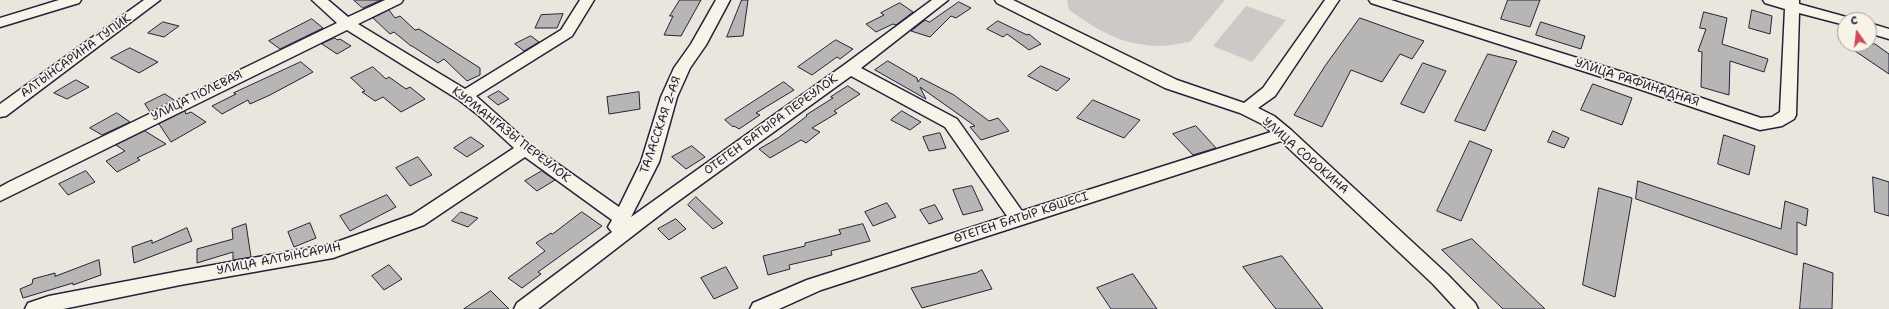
<!DOCTYPE html>
<html>
<head>
<meta charset="utf-8">
<style>
	body { margin:0 }
	#map { position:relative; width:1889px; height:309px; overflow:hidden; background:#eae6de; font-family:"Shantell Sans",sans-serif }
	canvas { display:block }
	.north { position:absolute; left:1837px; top:12px; width:40px; height:40px; box-sizing:border-box; background:#f7f3e8; border:1px solid #a29fa3; border-radius:50%; rotate:346deg; font-size:11px; font-weight:700; line-height:16px; text-align:center; color:#22223b }
	.north::after { content:''; display:block; margin:auto; width:14px; height:18px; background:#d1495b; clip-path:polygon(50% 0,100% 100%,50% 72%,0 100%) }
</style>
</head>
<body>
<div id="map">
<canvas width="1889" height="309"></canvas>
<div class="north">С</div>
</div>
<script>
const ctx = document.querySelector('canvas').getContext('2d');
ctx.lineJoin = 'round';
function paint(path, color) {
  ctx.fillStyle = color;
  ctx.fill(path, 'evenodd');
}
function strokePath(path, color, width, dash) {
  ctx.strokeStyle = color;
  ctx.lineWidth = width;
  ctx.lineCap = dash ? 'butt' : 'round';
  ctx.setLineDash(dash || []);
  ctx.stroke(path);
}
function drawText(font, color, halo, rows, align = 'center') {
  ctx.font = font + ' "Shantell Sans",sans-serif';
  ctx.lineWidth = 3.5;
  ctx.setLineDash([]);
  ctx.textBaseline = 'middle';
  ctx.strokeStyle = halo;
  ctx.fillStyle = color;
  for (const [text, x, y, turn = 0] of rows) {
    ctx.save();
    ctx.translate(x, y);
    ctx.rotate((+turn || 0) * Math.PI / 180);
    ctx.textAlign = isNaN(turn) ? turn : align;
    if (halo) ctx.strokeText(text, 0, 0);
    ctx.fillText(text, 0, 0);
    ctx.restore();
  }
}
paint(new Path2D(`
	M1067,0H1225L1190,42C1180,43 1169,46 1159,46C1121,45 1099,31 1069,10Z
	M1246,6L1286,20L1252,62L1213,46Z`), '#cdc9c6');
const building = new Path2D(`
	M354,0H381L363,8Z
	M680,0H701L681,36L664,35L673,16H670Z
	M742,0H748L743,36L727,37Z
	M1508,0H1540L1530,27L1501,19Z
	M959,2L971,8L956,18L951,16L930,37L911,31L925,20L929,22Z
	M900,3L913,12L896,25L893,24L876,32L866,24L884,15L881,13Z
	M389,10L395,18L400,16L415,30L419,29L480,68V75L467,81L444,59L438,63L412,46H411L394,32L390,34L373,18Z
	M1752,10L1772,16L1770,34L1749,28Z
	M1704,12L1727,18L1722,44L1768,59L1764,72L1730,61L1729,95L1701,87L1702,52L1698,51L1706,29L1700,28Z
	M563,14L557,28H535L541,15Z
	M1360,18L1424,41L1412,59L1400,54L1382,82L1351,70L1322,127L1294,115L1325,66Z
	M312,19L323,28L280,49L269,41Z
	M998,21L1027,35L1029,34L1041,44L1029,50L1007,34L1003,37L987,29Z
	M163,22L179,26L164,37L148,33Z
	M1541,22L1585,36L1581,49L1536,35Z
	M531,36L539,42L524,51L515,44Z
	M335,38L337,40L340,39L351,46L337,54L322,44Z
	M836,40L853,49L840,59L837,57L812,75L798,67Z
	M1875,44L1889,54V74L1852,49Z
	M130,48L158,62L139,73L111,58Z
	M1488,54L1517,61L1485,131L1455,121Z
	M888,61L917,78L918,82L921,78L954,95L989,121L998,118L1009,131L981,140L970,127L975,126L920,87L926,99L875,70Z
	M301,62L313,72L270,95L250,104L248,100L222,114L212,106L236,94L234,93Z
	M1423,63L1446,71L1424,113L1401,104Z
	M1041,66L1070,79L1057,91L1028,76Z
	M373,67L386,79L389,77L406,89L410,87L425,99L401,112L383,97L375,101L362,92L365,91L351,78Z
	M76,80L89,87L67,99L54,93Z
	M784,82L794,90L756,113L760,115L739,129L734,126L733,127L725,120Z
	M1593,84L1632,98L1622,125L1581,110Z
	M848,86L860,94L834,111L837,113L812,128L820,132L806,143L801,140L770,158L759,149L778,138L807,116L806,115L833,98L831,97Z
	M499,91L509,99L498,105L488,97Z
	M639,92L640,109L609,114L607,97Z
	M165,94L174,100L150,112L145,104Z
	M1093,100L1140,120L1124,138L1077,118Z
	M185,111L186,114L191,112L206,122L171,142L159,124Z
	M902,111L921,122L910,130L891,120Z
	M117,113L130,122L102,135L90,128Z
	M1196,126L1216,148L1193,155L1173,134Z
	M145,131L166,144L137,158L140,160L117,172L106,161L125,151L116,145Z
	M1553,131L1569,138L1564,148L1548,142Z
	M940,133L946,148L929,151L923,137Z
	M1724,135L1755,146L1749,175L1718,164Z
	M471,137L484,146L467,157L454,148Z
	M1470,141L1492,150L1461,221L1437,211Z
	M692,146L705,157L686,169L672,157Z
	M418,157L432,175L410,186L396,168Z
	M86,171L95,182L68,195L59,184Z
	M542,171L555,180L537,191L525,181Z
	M1873,177L1889,182V216L1875,212Z
	M1638,181L1781,229L1785,201L1808,209L1806,226L1797,222V255L1636,199Z
	M972,186L983,210L963,215L953,190Z
	M1599,188L1632,198L1615,297L1583,285Z
	M387,195L396,207L350,231L340,216Z
	M696,197L723,223L713,229L688,205Z
	M887,203L896,217L873,226L865,212Z
	M935,205L943,219L929,224L920,210Z
	M461,212L478,218L468,227L452,221Z
	M582,212L602,226L538,272L541,274L522,288L508,278L545,251L536,243L551,233L552,234Z
	M676,219L686,229L669,240L658,229Z
	M310,223L316,238L294,247L288,232Z
	M246,224L251,257L233,260V252L197,263V249L233,239L232,229Z
	M863,224L870,241L831,251L832,255L789,265L790,269L768,275L763,256L805,246V243L841,234L839,230Z
	M187,228L192,241L134,263L132,247L152,240V243Z
	M1472,239L1545,309H1503L1442,250Z
	M1282,256L1323,309H1276L1243,267Z
	M99,260L101,275L73,285V283L23,298L20,289L32,284L33,279L55,273V276Z
	M1804,263L1833,273L1832,309H1800Z
	M389,265L402,279L384,290L372,276Z
	M726,267L738,288L714,299L701,278Z
	M982,270L992,289L922,308L911,288L976,273Z
	M1133,274L1157,309H1111L1097,288Z
	M491,291L509,309H464Z`);
paint(building, '#b8b6b5');
strokePath(building, '#22223b', 1);
const minor = new Path2D(`
	M59,0H81L79,3L0,27V18Z
	M144,0H160L6,116L0,117V104Z
	M312,0H328L348,17L385,0H403L401,3L358,24L465,89L561,30L580,0H594L572,36L476,96L531,145L619,207L641,162L661,97L674,68L691,44L716,0H730L706,45L690,68L677,97L659,162L631,217L844,65L932,0H948L861,68L957,119L1022,211L1271,132L1262,124L1240,113L1165,88L997,3L995,0H1013L1177,80L1244,103L1263,88L1325,0H1339L1275,96L1258,108L1274,116L1291,130L1447,274L1475,303L1478,309H1456L1433,284L1281,141L821,290L779,309H750L753,303L807,280L1007,216L945,127L851,76L670,207L538,309H514L517,303L612,232L608,227L612,220L525,157L424,225L333,258L180,285L63,309H25L28,303L49,296L180,271L331,244L412,215L514,148L477,114L459,100L347,30L0,201V187L9,182L337,23Z
	M1369,0H1391L1648,80L1761,118L1772,117L1780,112L1785,9L1765,3L1763,0H1799V4L1850,18L1852,20H1845V25L1799,13L1796,115L1794,119L1782,126L1760,130L1636,88L1371,3Z
	M1869,23L1889,29V39L1869,33Z`);
strokePath(minor, '#22223b', 3);
paint(minor, '#f7f3e8');
drawText('12px', '#22223b', '#f7f3e8', [
	["АЛТЫНСАРИНА ТУПИК",76,56,-36],
	["УЛИЦА РАФИНАДНАЯ",1637,83,18],
	["УЛИЦА ПОЛЕВАЯ",197,96,-26],
	["ТАЛАССКАЯ 2-АЯ",661,125,-71],
	["ОТЕГЕН БАТЫРА ПЕРЕУЛОК",771,125,-36],
	["КУРМАНГАЗЫ ПЕРЕУЛОК",511,135,38],
	["УЛИЦА СОРОКИНА",1305,156,41],
	["ӨТЕГЕН БАТЫР КӨШЕСІ",1021,218,-18],
	["УЛИЦА АЛТЫНСАРИН",279,259,-11]
]);
</script>
</body>
</html>
